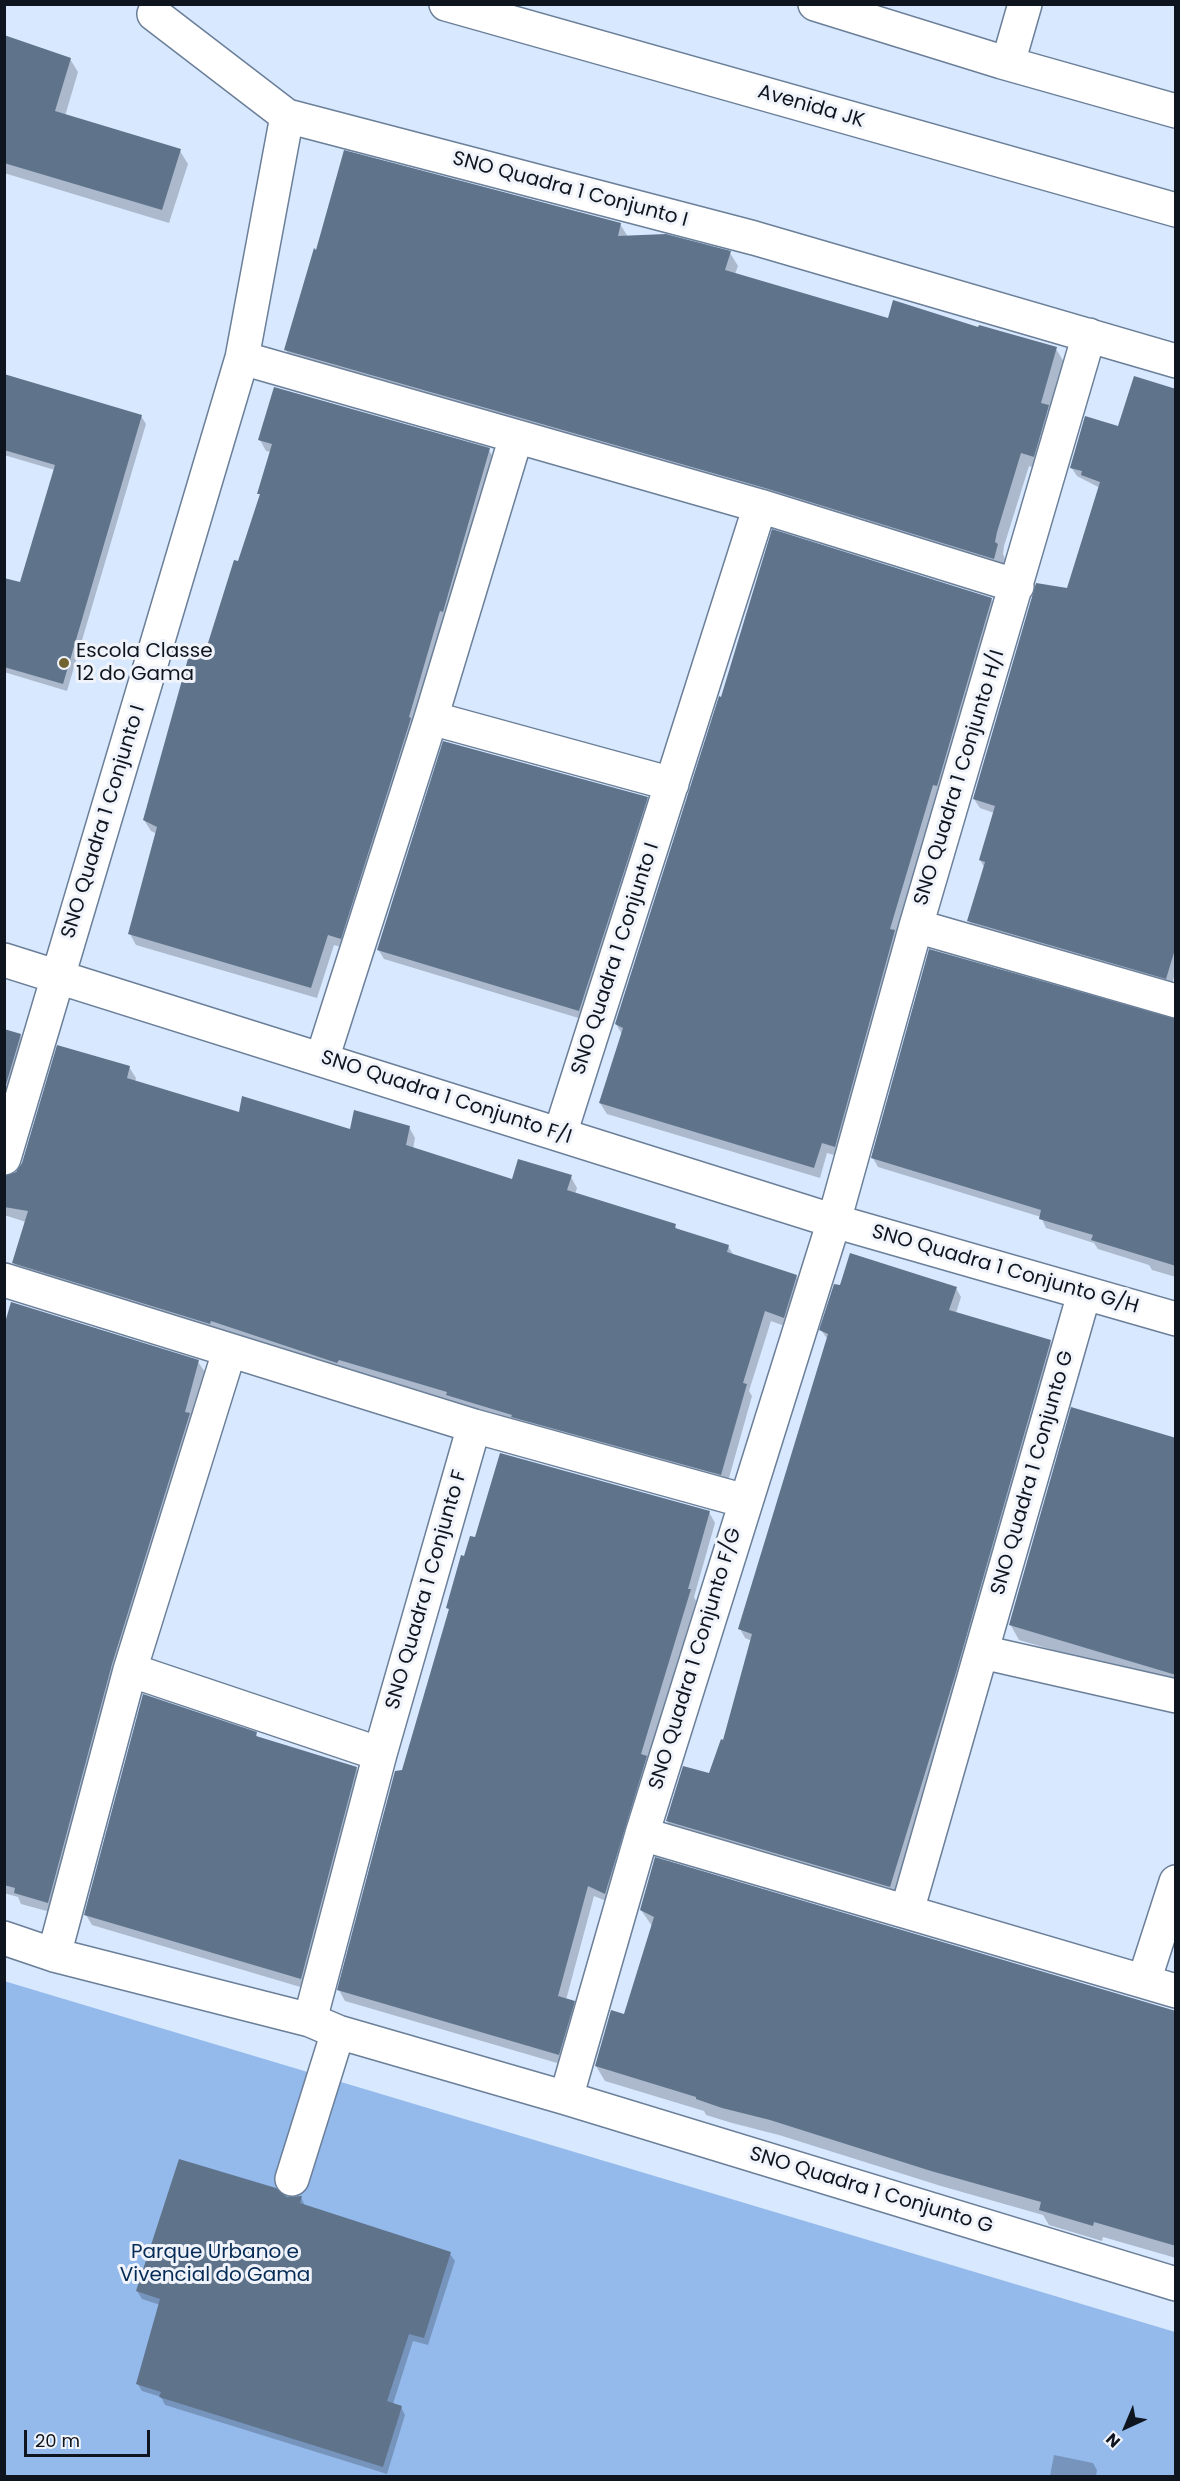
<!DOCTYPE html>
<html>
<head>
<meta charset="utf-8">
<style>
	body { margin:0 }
	#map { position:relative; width:1180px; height:2481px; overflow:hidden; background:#d7e8ff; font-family:Poppins,sans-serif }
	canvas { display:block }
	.frame { position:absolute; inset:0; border:6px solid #0e151f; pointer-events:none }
	.north { position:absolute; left:1096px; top:2397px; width:60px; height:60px; -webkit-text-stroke:4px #f0f4fa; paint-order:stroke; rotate:224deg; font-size:16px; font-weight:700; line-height:24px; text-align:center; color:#0e151f }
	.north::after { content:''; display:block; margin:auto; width:21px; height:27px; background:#0e151f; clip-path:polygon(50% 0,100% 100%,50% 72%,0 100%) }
	.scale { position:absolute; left:24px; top:2430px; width:126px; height:27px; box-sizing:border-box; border:3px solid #0e151f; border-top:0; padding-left:8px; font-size:18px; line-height:21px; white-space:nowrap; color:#0e151f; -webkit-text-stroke:4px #f0f4fa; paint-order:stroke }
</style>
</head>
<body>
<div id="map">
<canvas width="1180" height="2481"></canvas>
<div class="frame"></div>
<div class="north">N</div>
<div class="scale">20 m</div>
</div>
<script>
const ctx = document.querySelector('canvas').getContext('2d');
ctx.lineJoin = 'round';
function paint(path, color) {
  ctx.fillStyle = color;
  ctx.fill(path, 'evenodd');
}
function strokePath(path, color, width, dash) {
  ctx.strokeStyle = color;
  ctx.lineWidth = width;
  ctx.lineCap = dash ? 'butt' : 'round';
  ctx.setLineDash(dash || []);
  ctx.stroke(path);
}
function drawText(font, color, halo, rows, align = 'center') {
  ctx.font = font + ' Poppins,sans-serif';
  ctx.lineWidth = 6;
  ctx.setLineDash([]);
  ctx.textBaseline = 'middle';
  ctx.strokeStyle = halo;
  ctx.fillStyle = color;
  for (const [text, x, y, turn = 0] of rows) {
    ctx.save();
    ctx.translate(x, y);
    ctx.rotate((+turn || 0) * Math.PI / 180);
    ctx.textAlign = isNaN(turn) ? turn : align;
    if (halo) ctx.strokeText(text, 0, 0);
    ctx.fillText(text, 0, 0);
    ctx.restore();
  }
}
paint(new Path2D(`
	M4,1981L1175,2332V2476H5Z`), '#94baec');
paint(new Path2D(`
	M4,37L70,59L78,72L65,116L180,151L188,164L169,223L4,173Z
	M620,224L628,237L730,253L738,266L735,274L889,320L979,328L1056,349L1064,362L1041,470L1029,466L1004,546L1003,554L1005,559L1001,572L294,364L286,350Z
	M4,375L141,416L146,424L67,691L4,672V579L21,584L55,470L4,455Z
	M1176,391V970L1171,987L974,930L969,921L984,867L980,860L994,813L980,808L974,799L1069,590L1100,488L1077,476L1071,467L1119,428Z
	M260,440L489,450L495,461L347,949L334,945L317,998L136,945L130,934L157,834L151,831L144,820L204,661L261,497L259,493L271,452L266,451Z
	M991,599L998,610L841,1157L827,1153L820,1178L607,1114L600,1103L622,1034L616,1024Z
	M647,798L652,808L585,1020L384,959L378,949Z
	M1176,1020V1277L1152,1270L1149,1265L1098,1249L1094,1243L1046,1228L1041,1217L878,1167L873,1158Z
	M4,1031L20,1035L27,1046L4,1120Z
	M129,1067L136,1078L135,1082L240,1114L351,1131L409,1127L415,1138L413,1149L513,1181L571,1177L577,1188L575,1194L675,1226L678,1231L728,1246L734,1256L796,1276L803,1287L790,1328L771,1321L749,1391L752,1396L727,1485L20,1274L14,1263L26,1222L4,1215V1177L18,1172Z
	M956,1288L961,1297L956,1313L1050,1342L1055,1351L894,1895L672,1830L667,1821L710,1775L724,1742L752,1641L745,1638L740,1629L828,1340L821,1330Z
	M4,1332L198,1362L205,1372L54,1913L21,1904L18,1897L4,1893Z
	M1176,1440V1686L1019,1640L1010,1624Z
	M709,1512L715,1523L694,1597L696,1601L648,1761L611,1903L594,1896L566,2000L574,2002L580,2012L564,2065L345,2001L339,1990L450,1611L447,1607Z
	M256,1734L258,1738L356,1768L362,1779L307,1989L92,1925L86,1915Z
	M641,1910L1176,2011V2258L1103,2237L1102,2241L1049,2225L1043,2215L941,2186L779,2135L732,2123L706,2115L704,2111L605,2081L596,2066L625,2016L652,1926Z
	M301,2197L305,2206L450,2254L455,2261L428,2345L413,2341L393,2404L401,2407L405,2415L387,2474L165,2405L161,2397L142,2391L137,2383L160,2305L142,2299L137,2291L286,2199Z
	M1054,2455L1093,2463L1097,2470L1096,2476H1050Z`), '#0003');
paint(new Path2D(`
	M4,35L71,58L55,111L181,149L162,210L4,163Z
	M344,150L621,223L618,236L666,234L731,251L725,270L888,318L893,300L978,327L979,325L1057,347L1041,403L1049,405L1034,457L1021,453L997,532L995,542L998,544L994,559L765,488L284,350L314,248L316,250Z
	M4,374L142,415L63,684L4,667V578L20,582L55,465L4,450Z
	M1134,376L1176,389V946L1166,979L967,921L985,862L979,860L995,806L973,799L1036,583L1067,588L1100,482L1081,475L1082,471L1070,468L1085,416L1118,426Z
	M274,387L490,448L443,612L440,611L409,717L411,718L341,939L328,935L311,988L128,934L157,827L143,820L189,655L203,659L234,560L238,561L260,494H257L272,444L258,440Z
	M772,529L992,598L937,786L933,785L890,929L895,930L835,1147L822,1143L814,1168L599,1103L623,1028L615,1024L719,696L721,697Z
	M443,741L648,797L579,1011L377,950Z
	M929,949L1176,1019V1266L1091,1240L1093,1235L1039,1219L1041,1210L871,1158Z
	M4,1029L21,1034L4,1091Z
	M57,1045L130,1066L127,1078L239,1112L242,1096L350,1129L354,1110L410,1126L406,1145L512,1179L518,1159L572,1175L567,1190L676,1224L675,1228L729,1245L727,1252L797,1275L784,1318L765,1311L743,1383L747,1384L721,1475L511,1417L512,1415L446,1395L447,1392L339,1360L337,1363L211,1321L210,1324L12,1263L28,1211L4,1207V1176L16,1172L22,1163Z
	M850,1253L957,1287L949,1310L1051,1340L957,1669L890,1887L666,1821L683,1766L709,1773L721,1739L723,1740L752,1634L738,1629L828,1334L819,1330L834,1284L840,1285Z
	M11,1302L199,1360L185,1412L190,1413L112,1664L48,1903L14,1893L15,1888L4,1885V1326Z
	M1071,1407L1176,1438V1675L1009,1625Z
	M500,1453L710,1511L688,1589H691L641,1754L647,1756L605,1894L588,1886L558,1996L575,2001L559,2055L337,1990L395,1771L402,1770L449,1609L446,1608L461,1555L464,1556L470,1536L475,1537Z
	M143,1694L257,1732L256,1736L357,1767L301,1979L84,1915Z
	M655,1857L1176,2011V2246L1094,2222L1093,2226L1039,2210L1041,2202L931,2171L770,2120L722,2108L696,2099V2097L595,2066L611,2010L624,2014L654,1917L640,1910Z
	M179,2159L276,2188L287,2197L302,2196L300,2203L451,2252L424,2338L409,2334L387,2401L402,2406L383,2467L159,2397L161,2392L136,2384L160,2299L136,2291Z`), '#5f738b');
const minor = new Path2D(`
	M154,14L287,116L754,238L1176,361
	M1008,63L1025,4
	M242,358L760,506L1017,586
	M431,718L672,784
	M916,926L1176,1001
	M4,960L834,1221L1176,1319
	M322,1059L431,718L516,437
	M560,1134L760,506
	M4,1158L242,358L287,116
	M4,1280L474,1426L745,1501
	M982,1652L1176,1696
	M130,1670L380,1754
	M642,1834L1176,1991
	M907,1911L1084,1294
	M4,1938L54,1955L310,2020L338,2032L566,2098L1176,2284
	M54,1955L130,1670L229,1352
	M1144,1981L1176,1882
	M310,2020L380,1754L474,1426
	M566,2098L642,1834L834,1221L916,926L1089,335
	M292,2179L338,2032`);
const major = new Path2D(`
	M446,4L1176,210
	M815,4L1002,62L1176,111`);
strokePath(minor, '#6b7f98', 36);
strokePath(major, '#6b7f98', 36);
strokePath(minor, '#fff', 33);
strokePath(major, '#fff', 33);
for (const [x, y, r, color] of [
	[64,663,6,"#736331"]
]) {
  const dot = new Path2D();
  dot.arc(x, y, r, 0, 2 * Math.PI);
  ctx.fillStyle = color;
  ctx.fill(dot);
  strokePath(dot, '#f0f4fa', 2);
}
drawText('20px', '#0e151f', '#f0f4fa', [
	["Avenida JK",811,107,16],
	["SNO Quadra 1 Conjunto I",570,190,15],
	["SNO Quadra 1 Conjunto H/I",960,778,-73],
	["SNO Quadra 1 Conjunto I",104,822,-73],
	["SNO Quadra 1 Conjunto I",616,959,-72],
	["SNO Quadra 1 Conjunto F/I",446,1098,18],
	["SNO Quadra 1 Conjunto G/H",1005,1270,16],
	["SNO Quadra 1 Conjunto G",1033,1473,-74],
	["SNO Quadra 1 Conjunto F",427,1590,-74],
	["SNO Quadra 1 Conjunto F/G",696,1659,-73],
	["SNO Quadra 1 Conjunto G",871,2191,17]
]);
drawText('20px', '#0e151f', '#f0f4fa', [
	["Escola Classe",76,652],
	["12 do Gama",76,675]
], 'left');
drawText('20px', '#052b56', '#f0f4fa', [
	["Parque Urbano e",215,2253],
	["Vivencial do Gama",215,2276]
]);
</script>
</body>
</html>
